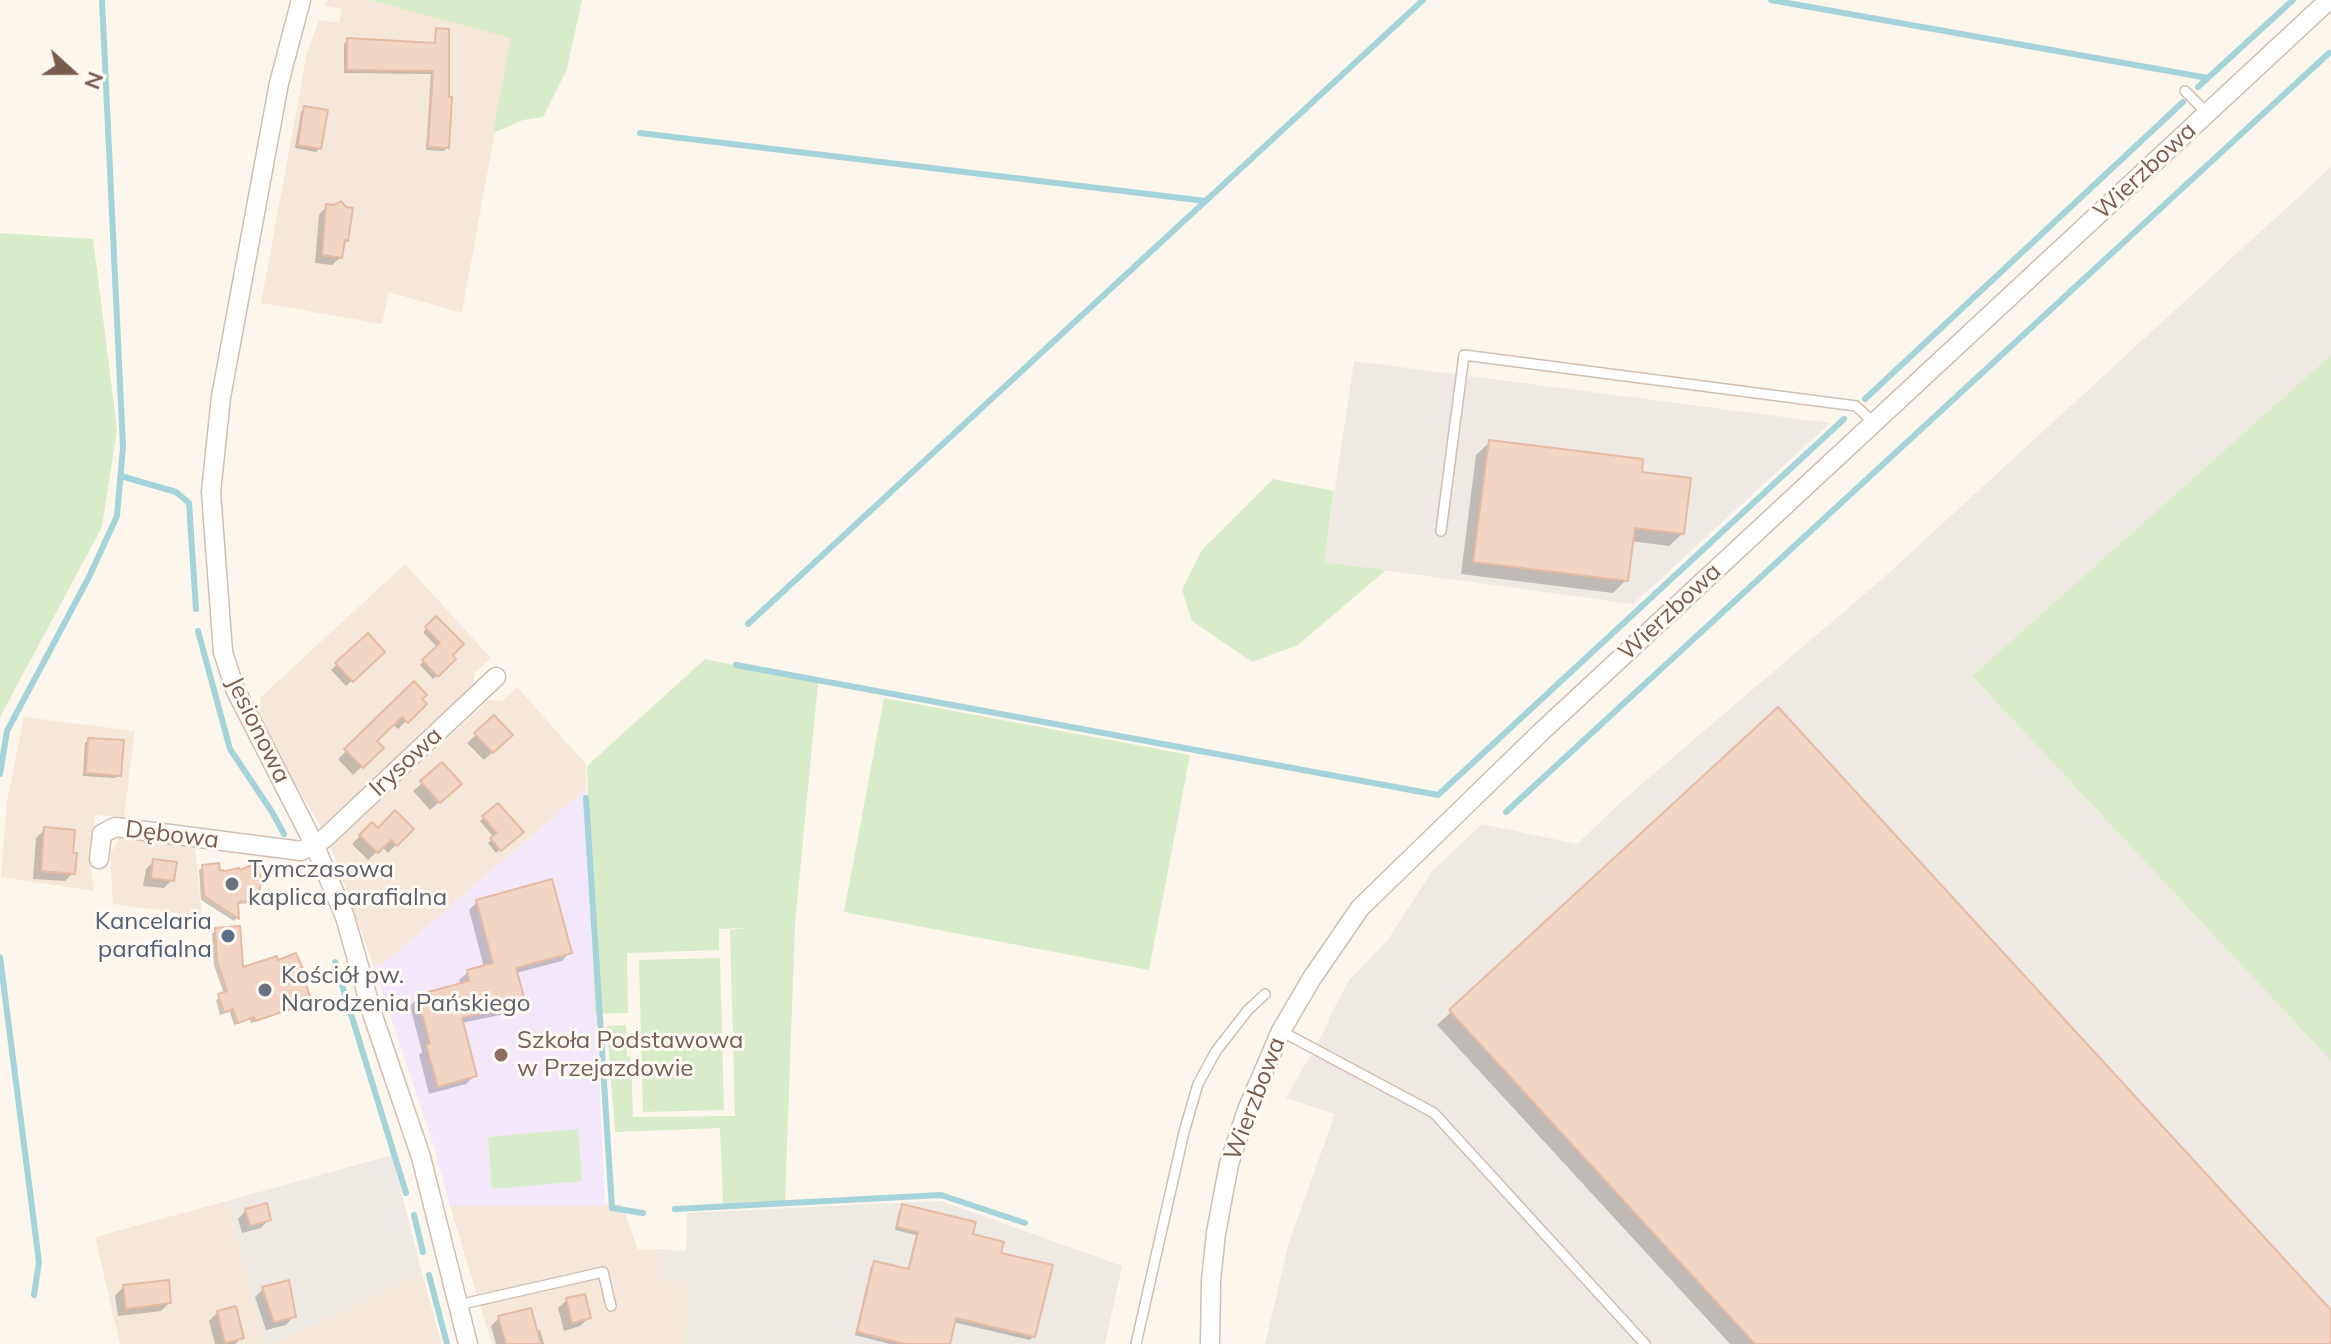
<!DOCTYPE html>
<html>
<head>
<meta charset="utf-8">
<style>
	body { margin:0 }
	#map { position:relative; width:2331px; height:1344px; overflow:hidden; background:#fdf6ec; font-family:Mulish,sans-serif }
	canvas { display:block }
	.north { position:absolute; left:32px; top:32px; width:80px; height:80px; -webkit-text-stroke:6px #fffaf3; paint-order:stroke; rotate:111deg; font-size:22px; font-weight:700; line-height:32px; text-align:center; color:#7a5c4d }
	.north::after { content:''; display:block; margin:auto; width:28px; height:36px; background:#7a5c4d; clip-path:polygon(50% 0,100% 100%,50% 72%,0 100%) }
</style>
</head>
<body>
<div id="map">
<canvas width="2331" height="1344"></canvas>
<div class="north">N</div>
</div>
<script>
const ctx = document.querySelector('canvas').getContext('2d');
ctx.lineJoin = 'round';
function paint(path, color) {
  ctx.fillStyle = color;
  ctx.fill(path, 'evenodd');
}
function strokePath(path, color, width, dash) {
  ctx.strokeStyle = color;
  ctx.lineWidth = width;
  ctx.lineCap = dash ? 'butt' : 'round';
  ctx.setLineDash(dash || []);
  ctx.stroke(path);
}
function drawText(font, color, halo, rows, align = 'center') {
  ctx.font = font + ' Mulish,sans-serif';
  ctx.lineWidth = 6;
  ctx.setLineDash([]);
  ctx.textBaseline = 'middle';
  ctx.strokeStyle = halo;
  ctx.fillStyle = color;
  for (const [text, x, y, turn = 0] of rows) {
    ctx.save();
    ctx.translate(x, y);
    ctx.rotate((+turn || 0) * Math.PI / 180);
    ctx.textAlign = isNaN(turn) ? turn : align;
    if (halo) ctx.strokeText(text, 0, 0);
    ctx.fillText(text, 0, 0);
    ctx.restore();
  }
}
paint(new Path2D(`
	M327,0H370L512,37L462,313L389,292L382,324L261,303L307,53L319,20L339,23L342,9L325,6Z
	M405,564L491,658L475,672L472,687L321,827L258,720L261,697Z
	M517,687L586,764V789L391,958L374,967L331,847L489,700L502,701Z
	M24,717L135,731L124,817L95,815L89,855L94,891L1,877L7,802Z
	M120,836L195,846L202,916L113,904L110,855Z
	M227,1201L264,1344H120L95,1237Z
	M622,1204L638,1250L659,1249V1280L686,1281L685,1344H492L450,1206Z
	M422,1273L442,1344H274Z`), '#f5e8da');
paint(new Path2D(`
	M2331,167V355L1972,676L2331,1061V1344H1265L1289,1242L1335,1114L1286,1098L1329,1022L1328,1020L1349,980L1387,941L1433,870L1482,824L1577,844L1623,800L1881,580Z
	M1354,361L1830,423L1633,604L1324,562Z
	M392,1155L422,1273L274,1344H264L227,1201Z
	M941,1201L1122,1266L1105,1344H685L686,1282L659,1280V1249L686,1251L687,1213Z`), '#efe9e4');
paint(new Path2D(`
	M586,789L605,1206H450L433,1143L374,967L391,958Z`), '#f3e8fa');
paint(new Path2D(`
	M370,0H582L567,69L543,117L523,120L493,133L511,38Z
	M0,233L93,239L117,429L102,527L0,717Z
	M2331,355V1061L1972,676Z
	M1273,479L1334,491L1324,562L1386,570L1298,645L1252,662L1192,621L1182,590L1202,550Z
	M705,659L818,683L795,924L785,1201L723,1203L720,1128L615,1132L607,1026L626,1025L627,1056L631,1057L633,1117L735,1116L730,930L746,928L719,929V950L627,953L628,1013L595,1014L587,766Z
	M884,698L1190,755L1149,970L844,912Z
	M720,958L724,1110L643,1112L639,960Z
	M578,1129L582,1181L492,1189L488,1137Z`), '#d8ecc9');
paint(new Path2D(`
	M348,40L432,45L436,40L447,147L444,151L426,150L431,74L344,73V44Z
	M305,108L320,148L316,152L295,148L301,112Z
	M327,206L346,240L343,243L341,257L332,265L315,263L319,215Z
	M1490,442L1640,473L1683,533L1669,546L1631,541L1626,580L1613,593L1461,574L1476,455Z
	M436,619L454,659L433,679L420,665L438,648L423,632Z
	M368,636L382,652L346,686L331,670Z
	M413,684L424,704L398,729L392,724L374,741L381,748L353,775L338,759Z
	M1778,710L2331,1313V1344H1730L1437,1025Z
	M494,718L510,735L484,760L467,743Z
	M89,740L119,775L115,778L83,776L85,743Z
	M442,765L450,792L430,810L413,791Z
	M498,806L521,832L496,853L488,843L494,838L480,821Z
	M372,824L378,830L411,829L388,853L382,847L368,860L352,844Z
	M45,829L70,854L73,873L65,881L33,879L36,838Z
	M154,861L172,880L164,888L143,886L146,869Z
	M203,867L218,872L257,899L253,903L236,904L237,918L234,921L201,900L199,870Z
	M477,902L570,952L562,961L516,973L523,1003L515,1012L461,1023L475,1075L466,1084L429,1094L419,1055L422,1052L410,1006L418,997L460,985L459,980L468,972L484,967L469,910Z
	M216,930L241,970L304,984L309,999L291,1006L288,1011L251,1023L250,1019L234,1025L230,1012L220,1015L216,1000L224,994L214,965L212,934Z
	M903,1207L971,1236L999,1255L1034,1336L1030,1340L953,1322L948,1344H890L855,1335L871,1267L875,1263L907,1271L916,1235L895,1230L899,1210Z
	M246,1210L269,1219L261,1228L242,1233L238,1219Z
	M123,1287L169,1303L161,1311L118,1316L115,1296Z
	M263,1289L294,1316L286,1325L266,1330L255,1297Z
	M567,1300L589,1318L580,1326L564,1331L558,1308Z
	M218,1312L242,1337L235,1344H215L209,1321Z
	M499,1318L535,1331L540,1330L544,1344H496L491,1326Z`), '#0003');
strokePath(new Path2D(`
	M1771,0L2208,78
	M2198,87L2293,0
	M640,133L1206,201
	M1865,399L2183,102
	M121,476L176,492L189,503L196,609
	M748,624L1423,0
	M198,631L230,749L272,812L284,834
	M736,665L1438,795L1844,419
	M0,774L7,731L89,577L117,516L123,447L102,0
	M586,798L612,1208L643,1213
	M1506,812L2329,53
	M0,957L39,1262L34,1295
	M335,962L406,1193
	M675,1209L941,1195L1025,1223
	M414,1215L423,1252
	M429,1275L447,1344`), '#a5d3da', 6);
const building = new Path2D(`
	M436,28L449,29V97H452L449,148L428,147L433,71L347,70V38L435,43Z
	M304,106L328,110L321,149L298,145Z
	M341,201L346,207L353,208L348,241L345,240L342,258L322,255L326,204L334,205Z
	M1489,440L1643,459L1642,472L1691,478L1684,534L1635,528L1628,581L1473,562Z
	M436,616L464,644L453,655L456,659L438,677L422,660L440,643L425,627Z
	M368,633L385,652L353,682L335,663Z
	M414,681L427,695L422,699L427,704L408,723L402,717L377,741L384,748L363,768L344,749Z
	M1778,707L2331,1310V1344H1755L1449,1010Z
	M494,715L513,735L493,753L474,733Z
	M88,738L124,740L121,776L86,773Z
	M442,762L462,784L440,803L420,781Z
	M498,803L524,832L501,851L490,838L497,833L482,816Z
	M395,810L414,829L397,846L391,840L378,853L359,835L372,822L378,828Z
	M44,827L75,830L73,853H77L75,874L41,871Z
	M153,859L177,862L174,881L151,878Z
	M219,863L220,870L225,871L239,868L240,870L256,863L261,878L259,900L238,902L239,919L204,896L202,865Z
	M552,879L572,953L516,968L526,1004L505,1010L504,1007L462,1018L477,1076L438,1087L426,1045L430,1044L417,995L469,981L467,970L493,963L476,900Z
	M240,926L243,967L277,956L278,960L296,953L309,983L306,984L311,999L293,1005L294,1008L255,1021L254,1017L238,1023L233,1009L224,1012L218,994L227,991L217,960L215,928Z
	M267,1203L271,1220L250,1226L245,1209Z
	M902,1204L976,1222L973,1234L1004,1242L1001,1253L1053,1265L1035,1337L956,1318L950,1344H905L857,1332L874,1261L909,1269L918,1232L897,1227Z
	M169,1280L171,1303L126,1309L123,1285Z
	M289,1280L296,1317L274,1322L262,1287Z
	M585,1294L591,1318L572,1323L566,1298Z
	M236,1306L244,1338L225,1343L217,1311Z
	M531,1308L541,1344H506L498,1316Z`);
paint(building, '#f3d5c3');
strokePath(building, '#e6bba3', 2);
const service = new Path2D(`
	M2185,91L2207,113
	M1441,531L1464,355L1856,406L1874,423
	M1281,1031L1434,1113L1645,1344
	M458,1305L603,1272L611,1306
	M1136,1344L1184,1132L1198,1084L1216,1051L1248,1010L1265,994`);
const minor = new Path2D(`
	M301,0L279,83L221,397L211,492L223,652L235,689L314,844L345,917L373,1016L421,1157L468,1344
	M99,859L102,834L115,827L301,851L324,839L496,677
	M1210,1344L1211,1281L1216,1233L1229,1164L1247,1110L1281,1031L1312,978L1360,908L1540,733L2329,0`);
strokePath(service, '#d1beb0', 12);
strokePath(minor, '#d1beb0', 21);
strokePath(service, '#fff', 9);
strokePath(minor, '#fff', 18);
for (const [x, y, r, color] of [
	[232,884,8,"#6b7280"],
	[228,936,8,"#5c6f8a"],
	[265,990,8,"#6b7280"],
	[501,1055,8,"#8d6e63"]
]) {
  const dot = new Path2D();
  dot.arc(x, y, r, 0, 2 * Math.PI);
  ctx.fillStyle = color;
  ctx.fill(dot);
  strokePath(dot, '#fffaf3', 3);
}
drawText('24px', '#7a5c4d', '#fffaf3', [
	["Wierzbowa",2145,171,-43],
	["Wierzbowa",1670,612,-43],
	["Jesionowa",258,730,64],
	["Irysowa",406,762,-43],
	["Dębowa",172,835,7],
	["Wierzbowa",1255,1099,-69]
]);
drawText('24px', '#5b616d', '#fffaf3', [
	["Tymczasowa",248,870],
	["kaplica parafialna",248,898],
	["Kościół pw.",281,976],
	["Narodzenia Pańskiego",281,1004]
], 'left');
drawText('24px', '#4e5e75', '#fffaf3', [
	["Kancelaria",212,922],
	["parafialna",212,950]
], 'right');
drawText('24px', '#785e54', '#fffaf3', [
	["Szkoła Podstawowa",517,1041],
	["w Przejazdowie",517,1069]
], 'left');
</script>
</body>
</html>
